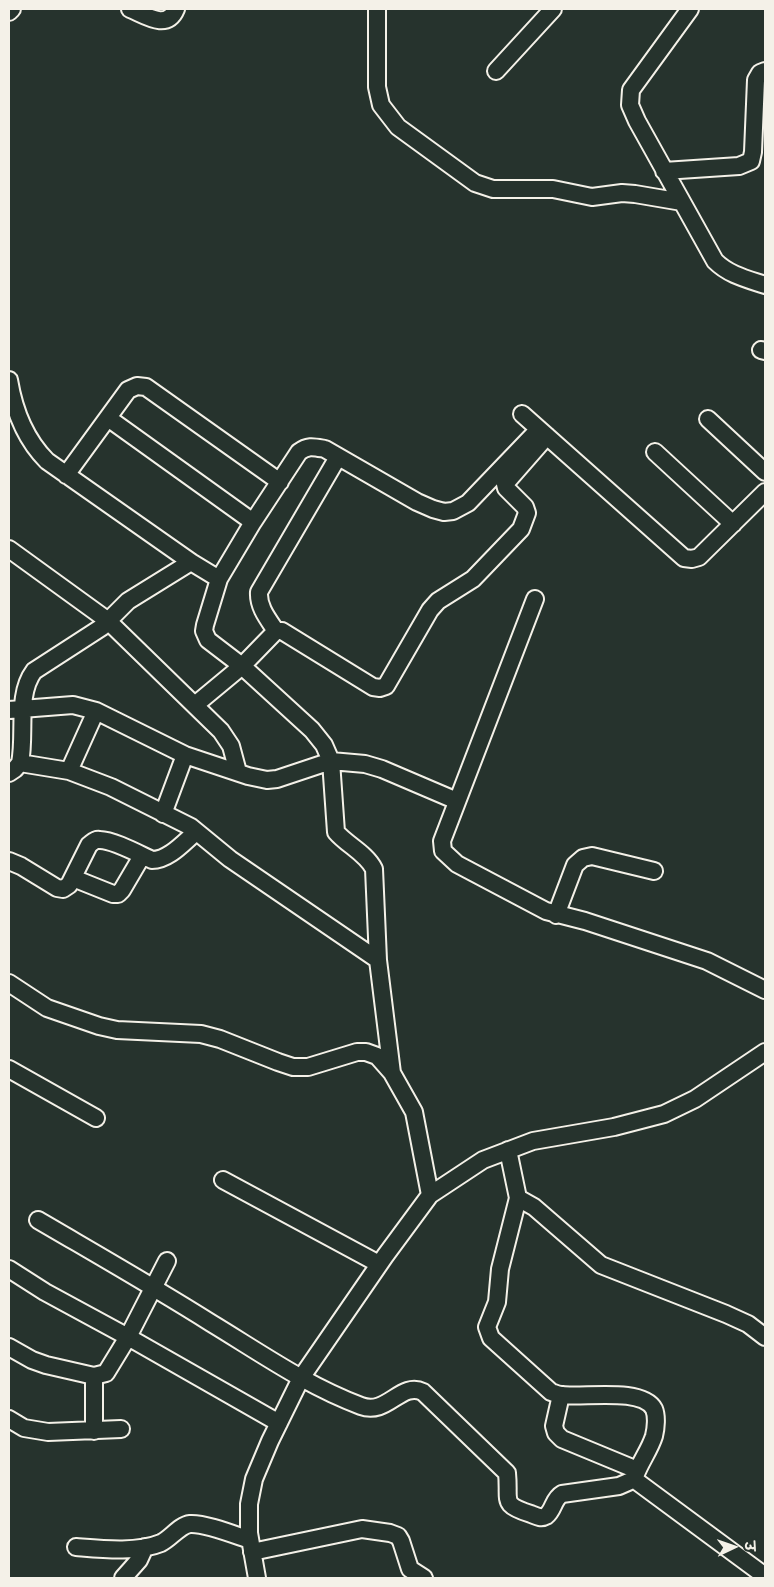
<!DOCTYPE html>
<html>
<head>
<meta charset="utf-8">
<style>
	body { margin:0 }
	#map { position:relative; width:774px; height:1587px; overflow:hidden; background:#26332d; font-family:"Architects Daughter","Playpen Sans Deva",sans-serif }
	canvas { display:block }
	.frame { position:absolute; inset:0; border:10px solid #f4f1e8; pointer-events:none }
	.north { position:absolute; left:709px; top:1522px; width:50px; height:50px; -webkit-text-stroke:4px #26332d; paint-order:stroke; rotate:87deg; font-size:14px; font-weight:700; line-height:20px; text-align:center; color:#f4f1e8 }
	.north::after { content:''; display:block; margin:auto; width:18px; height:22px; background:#f4f1e8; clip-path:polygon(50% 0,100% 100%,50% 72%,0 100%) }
</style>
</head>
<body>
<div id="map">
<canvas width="774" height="1587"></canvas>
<div class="frame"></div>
<div class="north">उ</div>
</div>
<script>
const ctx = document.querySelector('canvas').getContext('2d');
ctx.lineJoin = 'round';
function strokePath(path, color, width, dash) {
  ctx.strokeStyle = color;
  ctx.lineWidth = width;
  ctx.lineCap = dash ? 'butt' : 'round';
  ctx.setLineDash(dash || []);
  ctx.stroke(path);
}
const minor = new Path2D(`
	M130,9C145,15 167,31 176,9
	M377,9V87L381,105L398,127L475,183L493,189H553L592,197L622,193L635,194L682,202
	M690,9L631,90L630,105L637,121L715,261C729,275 747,279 765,285
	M9,12L12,9
	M496,71L553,9
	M664,171L739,166L751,161L753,152L756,80L760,73L765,71
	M761,350L765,351
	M9,380C14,410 26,440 47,461L191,562L219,579
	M522,414L684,558L692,559L699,557L765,492
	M108,418L253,522
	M708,419L765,472
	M655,452L733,524
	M66,475L128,390L137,386L146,387L280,482
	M9,549L107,620L221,731L231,746L238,772
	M535,599L442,841L443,851L457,864L546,911L585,921L707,961L765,990
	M276,631C268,619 258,607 259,592L338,457
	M195,705L242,666L276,631H282L373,687L380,688L386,686L430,610L438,601L473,579L521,529L527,513L525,507L506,488L505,484L547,436
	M9,710L73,705L96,711L185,755L248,776L267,780L277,779L331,761L365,764L382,769L457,801
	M20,763L69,771L111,787L191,827L230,859L378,960
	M69,771L96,711
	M9,773L15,769L20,763C26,734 16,695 34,671L102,627L128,601L191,562
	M163,814L185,755
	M9,861L21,866L57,888L63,889L69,885L89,845C93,842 95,839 100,840C113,840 139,854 152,860C169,860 184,842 196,832
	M73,878L113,894H118L122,890L142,856
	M556,915L575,865L583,858L592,856L654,871
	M9,983L47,1008L99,1026L117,1030L201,1034L220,1039L278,1062L293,1067H308L357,1052H366L377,1056L392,1073L414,1112L430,1195
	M9,1069L96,1118
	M392,1073L378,960L374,869C366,853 347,845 336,832L331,761L324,745L312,730L242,666L208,640L204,631L205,625L219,579L253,522L299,452C308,445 314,447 325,449L417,502L433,509L444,512L453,511L468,503L539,429
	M508,1150L518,1198L500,1269L497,1302L487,1327L491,1338L551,1392C554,1393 558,1395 562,1395C583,1398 642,1387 654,1409C657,1416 656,1428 654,1436C650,1449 641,1461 636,1474L635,1479L639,1483L765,1576
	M223,1180L379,1264
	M518,1198L534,1207L601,1265L726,1314L748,1324L765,1337
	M38,1220C96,1254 154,1287 211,1323C259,1352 307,1386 361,1406C387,1416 401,1381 423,1392L507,1473C510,1502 500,1504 531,1514C536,1516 541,1519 546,1516C554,1510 553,1499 562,1494L619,1486L635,1479
	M9,1269L45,1292L128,1337L279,1423
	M9,1347L32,1360L46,1365L94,1376L106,1373L128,1337L167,1261
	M561,1395L554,1426L556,1433L562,1439L637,1470
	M9,1419L24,1428L48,1432L121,1429
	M94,1431V1376
	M76,1547C101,1549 137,1553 161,1543C170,1539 180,1525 190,1524C205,1523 235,1535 250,1540
	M252,1552L362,1529L390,1533L398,1536L401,1541L410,1569L424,1578
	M123,1578L139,1560L145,1547
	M257,1578L249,1533V1504L254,1479L270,1441L301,1378L385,1256L430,1195L483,1160L533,1141L614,1127L664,1114L695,1099L765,1052`);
strokePath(minor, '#f4f1e8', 20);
strokePath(minor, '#26332d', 16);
</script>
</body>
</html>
